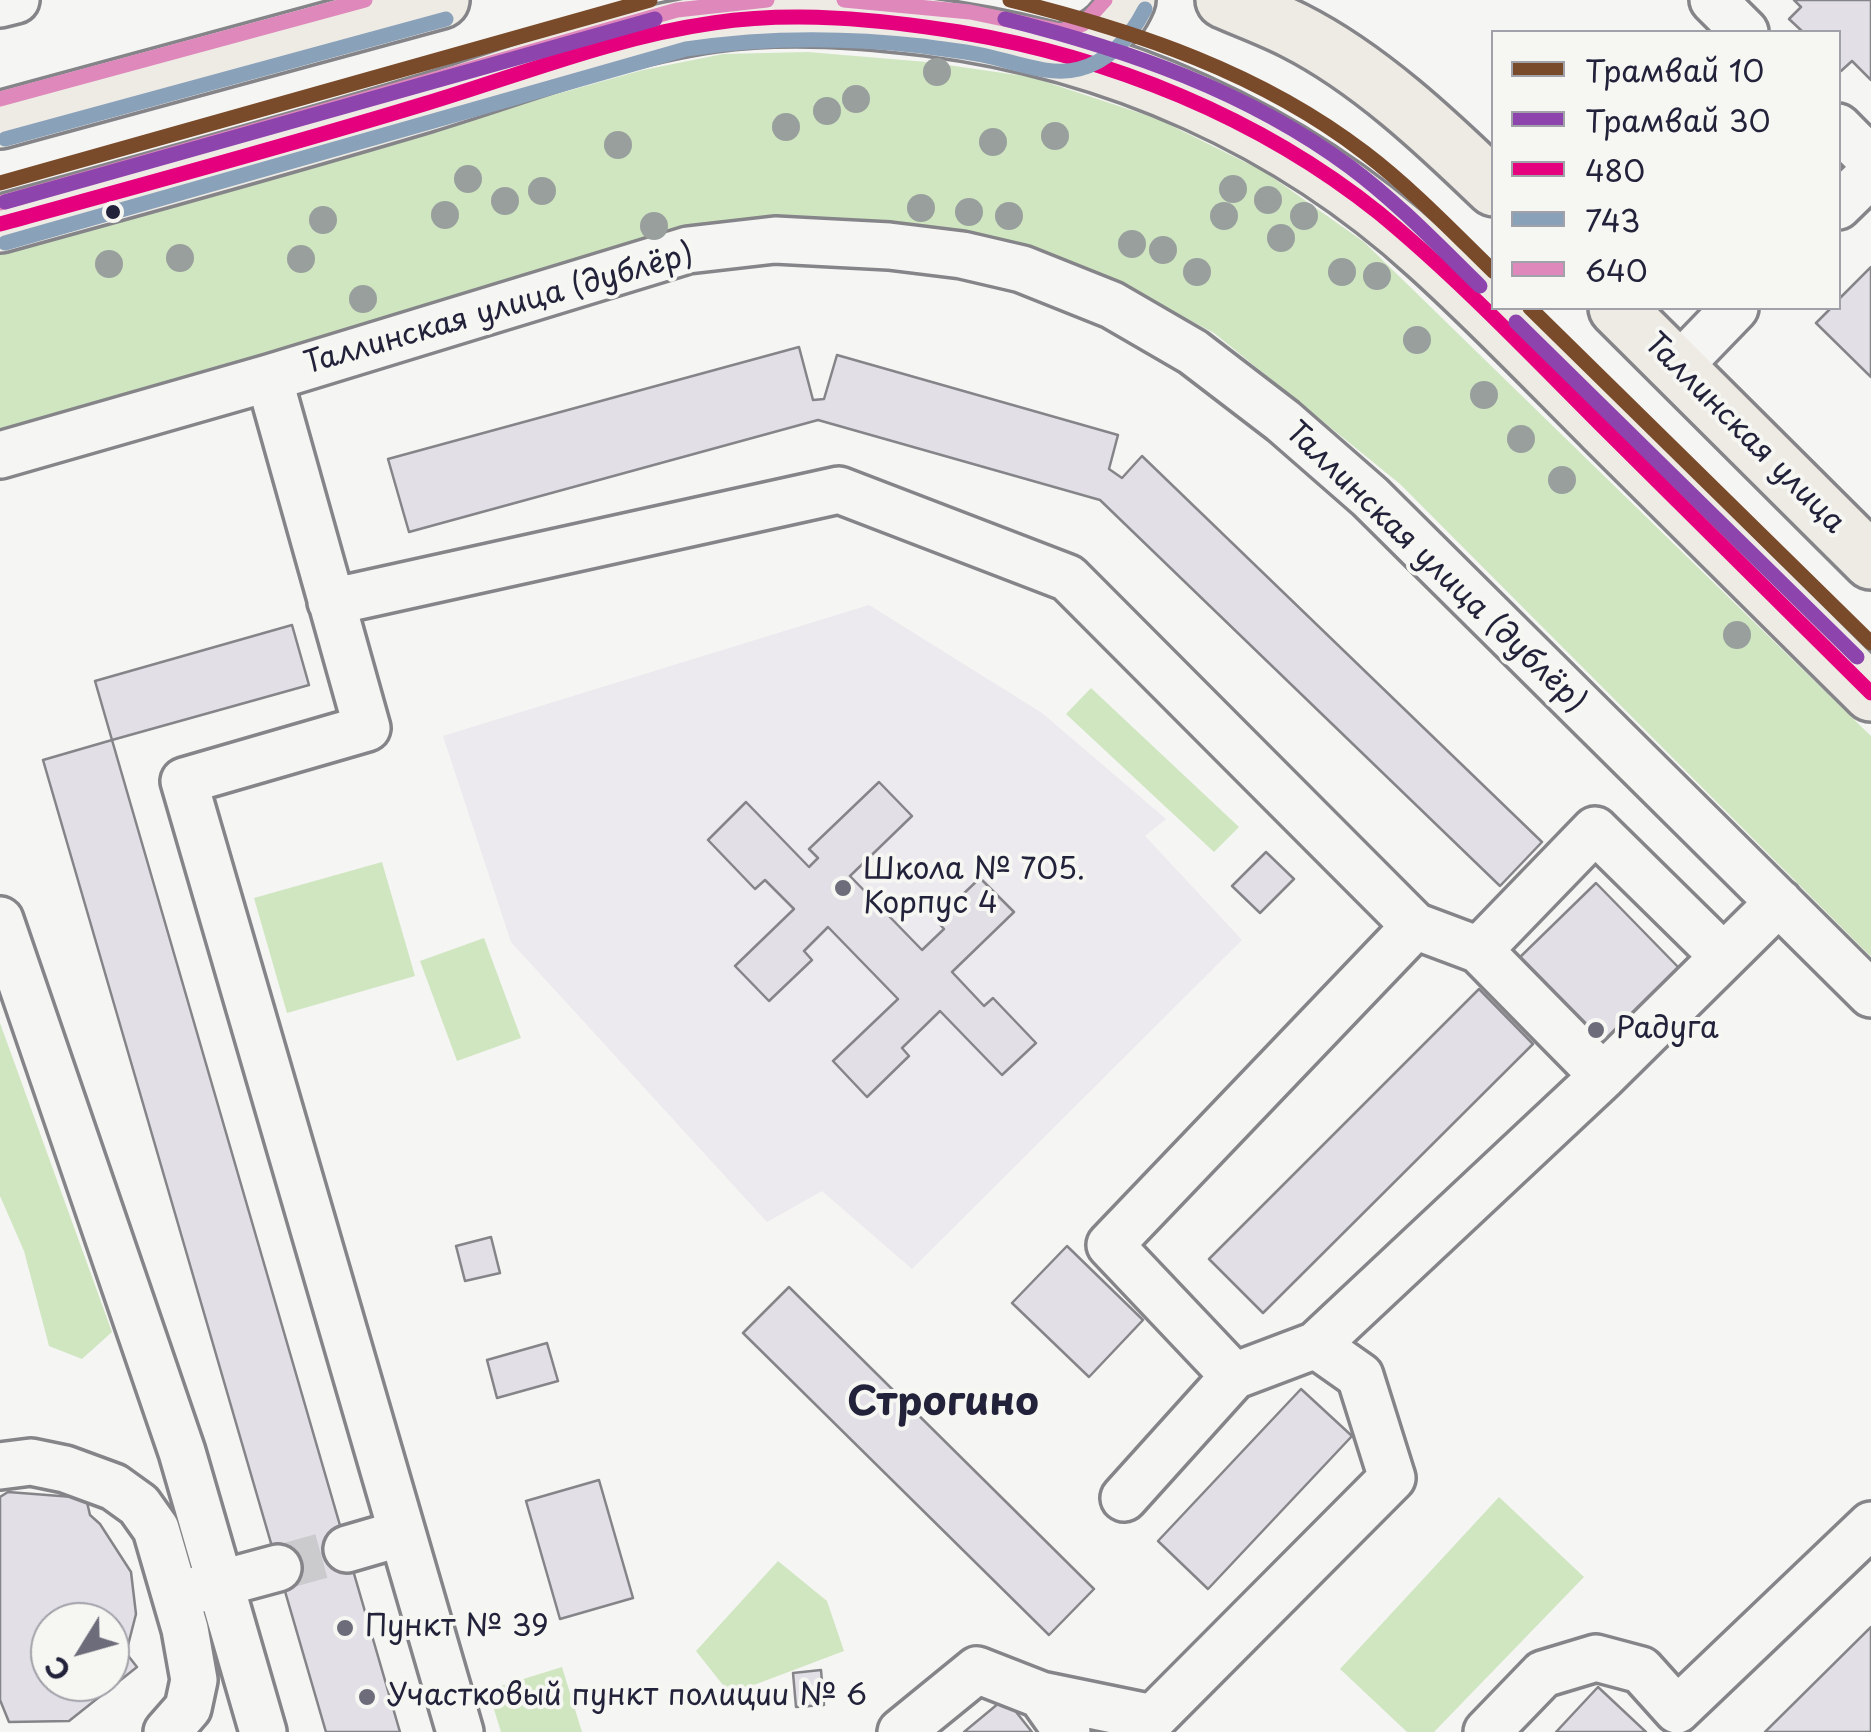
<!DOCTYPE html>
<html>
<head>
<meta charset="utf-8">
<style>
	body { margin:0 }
	#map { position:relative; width:1871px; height:1732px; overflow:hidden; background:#f5f5f3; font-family:"Playpen Sans",sans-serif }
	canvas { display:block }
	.legend { position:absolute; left:1491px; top:30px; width:350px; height:280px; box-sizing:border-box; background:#f6f6f2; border:2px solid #a1a1a9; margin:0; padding:12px 18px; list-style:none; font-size:30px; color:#22223b }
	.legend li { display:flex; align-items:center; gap:20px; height:50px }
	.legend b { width:50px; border:2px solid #a1a1a9 }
	.north { position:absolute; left:30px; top:1602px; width:100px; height:100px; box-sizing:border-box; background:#f6f6f2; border:2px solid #a1a1a9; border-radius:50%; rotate:233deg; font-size:28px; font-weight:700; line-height:40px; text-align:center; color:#22223b }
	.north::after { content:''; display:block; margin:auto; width:35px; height:45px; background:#6c6c7b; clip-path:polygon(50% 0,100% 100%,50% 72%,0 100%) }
</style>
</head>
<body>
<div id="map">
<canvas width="1871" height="1732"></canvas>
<ul class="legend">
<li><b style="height:12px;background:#7a4b2a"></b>Трамвай 10</li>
<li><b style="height:12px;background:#8e44ad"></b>Трамвай 30</li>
<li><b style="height:12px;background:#e5007d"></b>480</li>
<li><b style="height:12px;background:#8aa1ba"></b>743</li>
<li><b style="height:12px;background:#de88bb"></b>640</li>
</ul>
<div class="north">С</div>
</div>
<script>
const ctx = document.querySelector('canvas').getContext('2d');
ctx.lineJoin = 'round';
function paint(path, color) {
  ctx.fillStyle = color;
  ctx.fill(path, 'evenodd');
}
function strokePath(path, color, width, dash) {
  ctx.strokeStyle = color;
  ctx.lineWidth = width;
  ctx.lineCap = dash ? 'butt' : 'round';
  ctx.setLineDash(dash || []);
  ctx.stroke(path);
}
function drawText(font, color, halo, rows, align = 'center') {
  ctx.font = font + ' "Playpen Sans",sans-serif';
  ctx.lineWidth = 8;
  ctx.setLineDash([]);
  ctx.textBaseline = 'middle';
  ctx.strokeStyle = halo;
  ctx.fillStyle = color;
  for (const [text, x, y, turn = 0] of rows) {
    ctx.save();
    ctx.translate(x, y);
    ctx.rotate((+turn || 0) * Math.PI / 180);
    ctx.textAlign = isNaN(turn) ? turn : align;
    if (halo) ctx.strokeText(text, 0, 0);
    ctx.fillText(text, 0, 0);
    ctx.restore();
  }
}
paint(new Path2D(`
	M869,605L1042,713L1166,819L1145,836L1242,940L912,1269L822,1191L767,1222L511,942L443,736Z`), '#ece9ef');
paint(new Path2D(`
	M808,52L927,62L1031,77L1158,119L1265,172L1364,242L1871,736V957L1400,484L1214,333L1109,278L1024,248L896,224L781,221L0,434V249L643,70L723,54Z
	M1091,688L1239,827L1214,852L1066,714Z
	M382,862L415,976L287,1013L254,898Z
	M484,938L521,1038L457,1061L420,961Z
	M0,1023L112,1332L82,1359L49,1346L24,1251L0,1196Z
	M1499,1497L1584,1577L1434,1732H1407L1340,1669Z
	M778,1561L827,1601L844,1651L730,1694L696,1651Z
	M562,1667L582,1732H501L488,1690Z`), '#d0e6c1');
const building = new Path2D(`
	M1794,0H1871V80L1852,61L1841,71L1838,69V32H1803L1789,19L1801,7Z
	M1871,267V377L1816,323L1831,308H1838V300Z
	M799,347L813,400L824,399L837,355L1118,435L1109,469L1122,478L1142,456L1542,842L1500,886L1100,500L818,420L409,532L388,459Z
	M292,625L309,685L112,740L95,681Z
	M112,740L400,1732H326L43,760Z
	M879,782L912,816L850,876L922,950L944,929L936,920L980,878L1014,912L952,972L984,1006L993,998L1036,1043L1002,1075L940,1011L902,1048L909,1056L867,1097L833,1061L898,999L828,927L804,951L812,960L769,1001L735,966L794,909L765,880L755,889L708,840L746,802L809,867L818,858L809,849Z
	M1266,852L1294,879L1260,913L1232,886Z
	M1596,883L1681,970L1600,1049L1515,962Z
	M1479,989L1533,1044L1263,1313L1209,1259Z
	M491,1237L500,1273L465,1281L456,1246Z
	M1067,1246L1143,1320L1089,1377L1012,1303Z
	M789,1287L1094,1589L1049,1635L743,1333Z
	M547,1343L558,1381L497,1398L487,1360Z
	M1301,1389L1352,1436L1208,1589L1158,1541Z
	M599,1480L633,1598L560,1619L526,1501Z
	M8,1492L86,1498L90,1515L100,1524L131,1572L136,1614L126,1653L137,1667L69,1721L9,1722L0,1700V1497ZM50,1622H110V1682H50Z
	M1871,1627V1732H1765Z
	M821,1670L824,1705L796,1707L793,1673Z
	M1598,1687L1646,1732H1556Z
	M1005,1698L1032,1732H964Z`);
paint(building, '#e2dfe7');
strokePath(building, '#858589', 2.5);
strokePath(new Path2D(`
	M278,1568L347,1549`), '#cbcbce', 45, [45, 22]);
const minor = new Path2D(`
	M1713,0L1745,32
	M0,4L16,0
	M1838,127L1871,160
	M1838,206L1871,174
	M1678,367L1735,308
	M269,378L367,728L184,781L460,1732
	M0,455L269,378L688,250L775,240L889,246L962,255L1022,269L1112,305L1193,352L1283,421L1370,497L1871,994
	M331,602L839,490L1068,578L1415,926L1479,950
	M0,920L182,1452L263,1732
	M1603,1076L1479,950L1595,830L1723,956
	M1234,1376L1316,1345
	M0,1466L31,1462L65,1469L114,1487L139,1505L156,1529L185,1629L194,1680L188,1708L167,1732
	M1124,1498L1234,1376L1110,1245L1415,926
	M347,1549L402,1533
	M193,1591L278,1568
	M901,1732L977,1670L1041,1695
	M1067,1732L1041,1695L1153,1718L1392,1478L1360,1376L1316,1345L1603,1076L1779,902
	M1487,1732L1543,1674L1596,1658L1641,1670L1677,1710L1871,1525`);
const major = new Path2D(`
	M1224,0C1247,10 1272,19 1295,31C1368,68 1435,131 1494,188
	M1063,52C1092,42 1114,31 1127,0
	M0,120L441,0
	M0,224C142,185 283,146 424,104C519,75 615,37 713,23C783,13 858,18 928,27C1114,51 1289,128 1428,255C1489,310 1546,370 1604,428C1693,517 1782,605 1871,693
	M1617,308L1871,561`);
strokePath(minor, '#858589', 52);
strokePath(major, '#858589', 62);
strokePath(minor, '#f5f5f3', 45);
strokePath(major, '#eeebe4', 55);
strokePath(new Path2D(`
	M0,224C142,185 283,147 424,104C520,75 614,37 713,23C794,11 879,19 959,32C1110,57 1259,117 1379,213C1459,279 1531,355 1604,428C1693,517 1782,605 1871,693`), '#e5007d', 15);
strokePath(new Path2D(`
	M5,139L446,19
	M5,243L686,49C765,37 843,37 922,46C942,49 962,51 982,55C1012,61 1049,77 1079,69C1110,61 1131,36 1145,9`), '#8aa1ba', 15);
strokePath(new Path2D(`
	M844,0L970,12L1061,31L1083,24L1105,0
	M0,99L365,0
	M0,203L677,10L767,0`), '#de88bb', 15);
strokePath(new Path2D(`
	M1010,0C1136,31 1261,73 1365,153C1411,188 1452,231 1494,272
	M0,183L650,0
	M1530,308L1871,643`), '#7a4b2a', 15);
strokePath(new Path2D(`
	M1005,19C1128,50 1247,91 1350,167C1397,202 1438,245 1480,286
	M5,202L655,19
	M1516,322L1857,657`), '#8e44ad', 15);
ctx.fillStyle = '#999f9d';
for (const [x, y] of [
	[937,72],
	[856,99],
	[827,111],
	[786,127],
	[1055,136],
	[993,142],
	[618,145],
	[468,179],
	[1233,189],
	[542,191],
	[1268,200],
	[505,201],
	[921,208],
	[969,212],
	[445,215],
	[1009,216],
	[1224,216],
	[1304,216],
	[323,220],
	[654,226],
	[1281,238],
	[1132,244],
	[1163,250],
	[180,258],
	[301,259],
	[109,264],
	[1197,272],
	[1342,272],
	[1377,276],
	[363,299],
	[1417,340],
	[1484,395],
	[1521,439],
	[1562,480],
	[1737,635]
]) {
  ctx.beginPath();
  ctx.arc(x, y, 14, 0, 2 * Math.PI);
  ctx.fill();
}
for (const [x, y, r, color] of [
	[113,212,9,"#22223b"],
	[843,888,10,"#6c6c7b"],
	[1596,1030,10,"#6c6c7b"],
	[345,1628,10,"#6c6c7b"],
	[367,1697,10,"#6c6c7b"]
]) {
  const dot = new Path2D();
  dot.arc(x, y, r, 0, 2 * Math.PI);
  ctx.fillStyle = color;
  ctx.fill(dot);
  strokePath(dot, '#f6f6f2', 4);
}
drawText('30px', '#22223b', '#f6f6f2', [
	["Таллинская улица (дублёр)",499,310,-16],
	["Таллинская улица",1744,434,45],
	["Таллинская улица (дублёр)",1435,568,44]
]);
drawText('30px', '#22223b', '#f6f6f2', [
	["Школа № 705.",863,871],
	["Корпус 4",863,905],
	["Радуга",1616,1030],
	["Пункт № 39",365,1628],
	["Участковый пункт полиции № 6",387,1697]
], 'left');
drawText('bold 40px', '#22223b', '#f6f6f2', [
	["Строгино",943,1404]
]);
</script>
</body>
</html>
